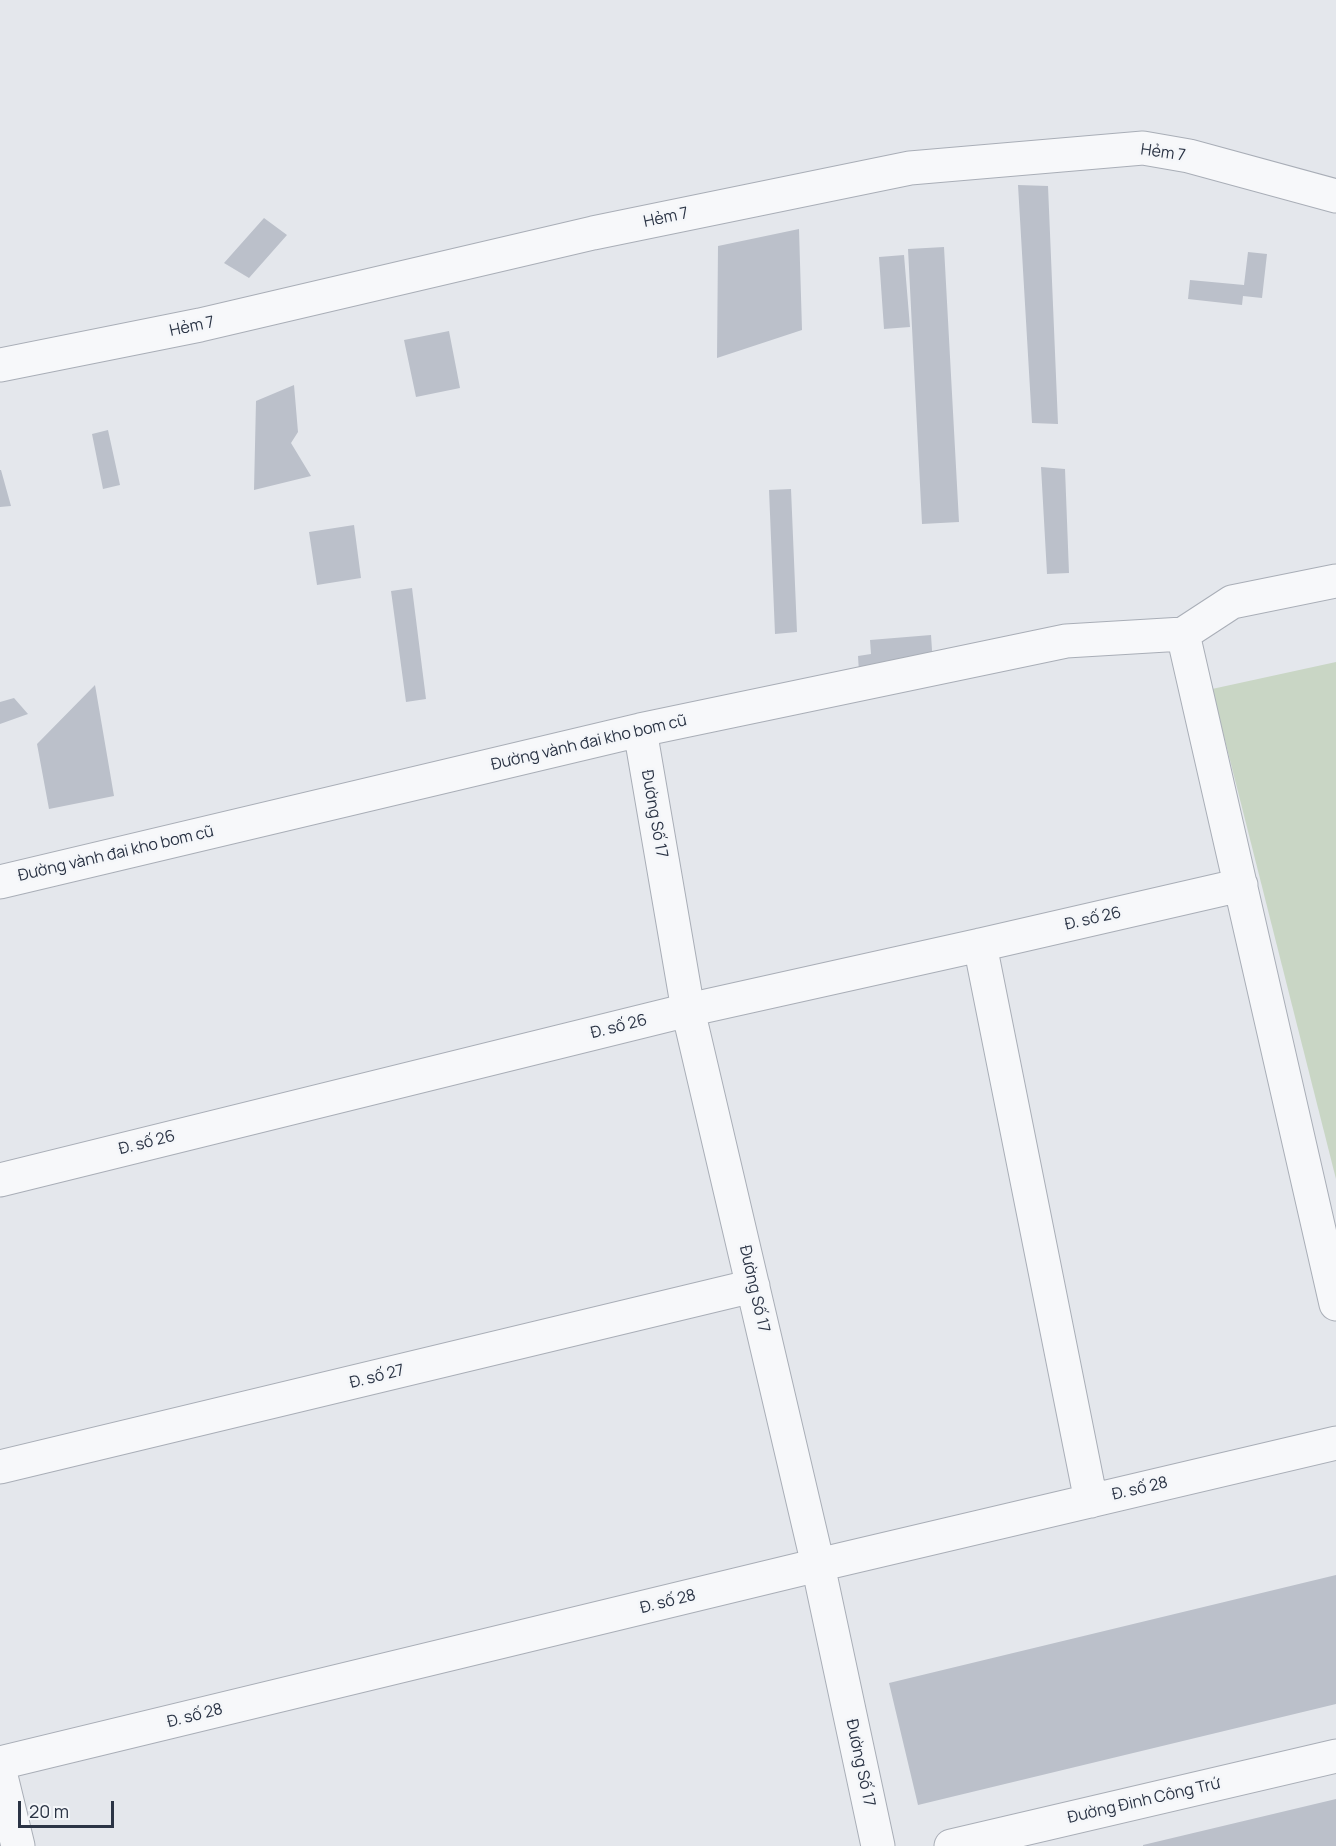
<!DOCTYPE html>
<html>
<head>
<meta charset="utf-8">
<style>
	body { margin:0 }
	#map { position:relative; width:1336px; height:1846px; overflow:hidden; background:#e4e7ec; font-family:Manrope,sans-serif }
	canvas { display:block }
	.scale { position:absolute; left:18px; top:1801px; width:96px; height:27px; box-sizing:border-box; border:3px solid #2b3445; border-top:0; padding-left:8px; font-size:18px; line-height:21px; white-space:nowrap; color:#2b3445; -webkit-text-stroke:4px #f4f6f9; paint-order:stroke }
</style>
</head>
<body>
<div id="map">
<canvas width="1336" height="1846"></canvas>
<div class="scale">20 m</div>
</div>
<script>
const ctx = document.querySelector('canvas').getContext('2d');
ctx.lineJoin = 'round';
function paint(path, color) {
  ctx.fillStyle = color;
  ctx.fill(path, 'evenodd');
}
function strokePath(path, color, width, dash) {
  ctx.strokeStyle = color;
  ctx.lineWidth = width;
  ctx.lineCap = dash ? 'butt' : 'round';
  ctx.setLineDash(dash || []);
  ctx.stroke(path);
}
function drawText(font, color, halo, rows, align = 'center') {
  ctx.font = font + ' Manrope,sans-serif';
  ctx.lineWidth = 5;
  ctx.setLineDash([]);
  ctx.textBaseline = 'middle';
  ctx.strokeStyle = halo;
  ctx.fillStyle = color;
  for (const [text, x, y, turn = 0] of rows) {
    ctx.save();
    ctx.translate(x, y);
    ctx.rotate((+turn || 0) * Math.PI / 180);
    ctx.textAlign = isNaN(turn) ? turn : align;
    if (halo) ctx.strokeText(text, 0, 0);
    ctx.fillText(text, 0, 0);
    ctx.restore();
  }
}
paint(new Path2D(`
	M1336,662V1179L1212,689Z`), '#c9d6c5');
paint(new Path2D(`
	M1018,185L1048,186L1058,424L1032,423Z
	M264,218L287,235L249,278L224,263Z
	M799,229L802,330L717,358L718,246Z
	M944,247L959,522L922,524L908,249Z
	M1248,252L1267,254L1262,298L1243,296L1242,305L1188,299L1190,280L1244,285Z
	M904,255L910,327L884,329L879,257Z
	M449,331L460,388L416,397L404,340Z
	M294,385L298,432L291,443L311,476L254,490L256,401Z
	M108,430L120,485L103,489L92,434Z
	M1041,467L1065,469L1069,573L1047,574Z
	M0,470H1L11,506L0,507Z
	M791,489L797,632L775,634L769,490Z
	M354,525L361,578L317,585L309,532Z
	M412,588L426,699L406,702L391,591Z
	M931,635L933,665L859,672L858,656L871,654L870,640Z
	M95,685L114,796L49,809L37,744Z
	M14,698L28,714L0,724V702Z
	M1336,1575V1704L918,1805L889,1683Z
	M1336,1799V1846H1143V1845Z`), '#bbc0ca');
const minor = new Path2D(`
	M0,365L200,325L593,233L910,168L1143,148L1189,156L1336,196
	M1183,634L1336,1304
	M1183,634L1232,602L1336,581
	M640,730L688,1010L818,1565L878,1846
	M0,882L640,730L1066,641L1183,634
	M980,945L1091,1501
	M0,1180L688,1010L980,945L1241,885
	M0,1467L753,1286
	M0,1763L818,1565L1336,1443
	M0,1772L18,1846
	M951,1846L1336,1756`);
strokePath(minor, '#a9aeb7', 35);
strokePath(minor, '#f7f8fa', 33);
drawText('16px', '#2b3445', '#f4f6f9', [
	["Hẻm 7",1163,153,8],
	["Hẻm 7",666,218,-12],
	["Hẻm 7",192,327,-12],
	["Đường vành đai kho bom cũ",589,743,-13],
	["Đường Số 17",654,814,80],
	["Đường vành đai kho bom cũ",116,854,-13],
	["Đ. số 26",1093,919,-13],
	["Đ. số 26",619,1027,-14],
	["Đ. số 26",147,1143,-14],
	["Đường Số 17",754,1289,77],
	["Đ. số 27",377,1377,-14],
	["Đ. số 28",1140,1489,-13],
	["Đ. số 28",668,1602,-14],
	["Đ. số 28",195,1716,-14],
	["Đường Số 17",860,1763,78],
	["Đường Đinh Công Trứ",1144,1801,-13]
]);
</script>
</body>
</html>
